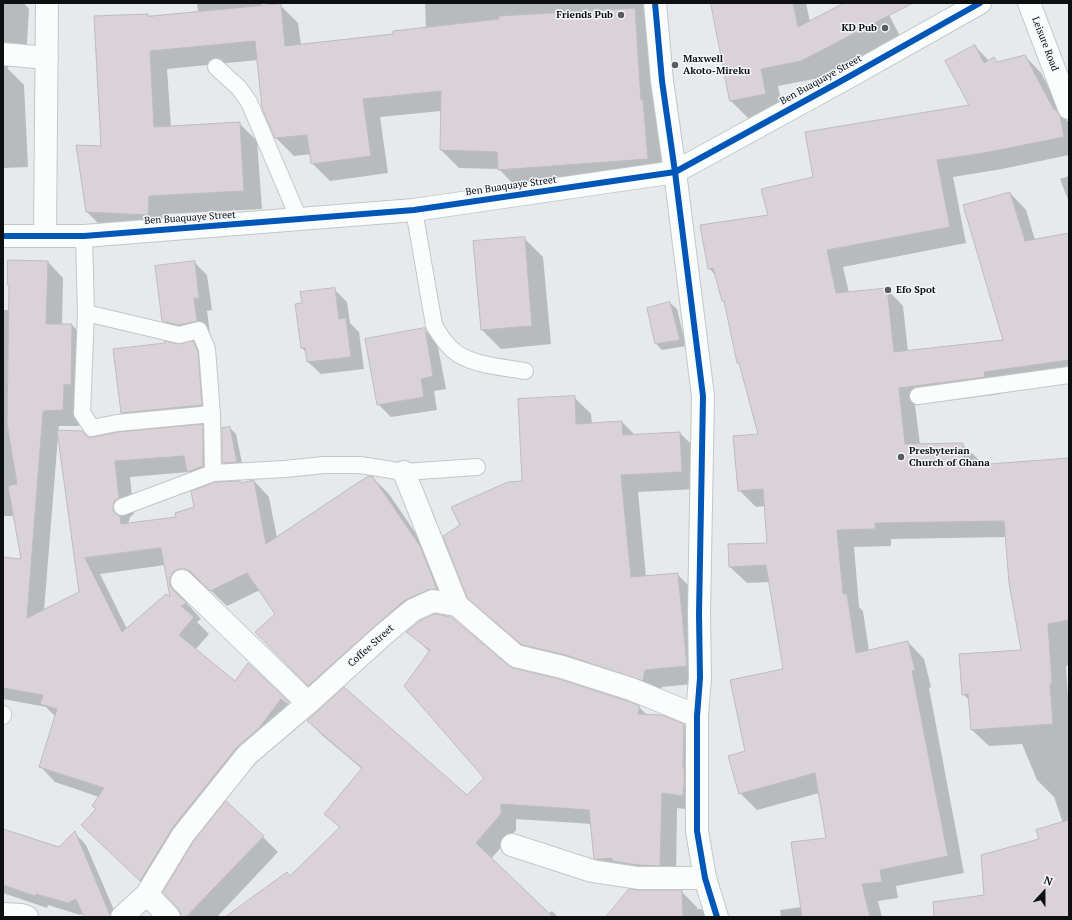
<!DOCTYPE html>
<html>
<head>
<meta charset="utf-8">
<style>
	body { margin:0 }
	#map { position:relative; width:1072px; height:920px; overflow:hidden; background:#e7eaed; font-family:"PT Serif",serif }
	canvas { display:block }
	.frame { position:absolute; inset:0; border:4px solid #0e0f11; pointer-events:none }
	.north { position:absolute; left:1024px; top:872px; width:40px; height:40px; -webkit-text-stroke:3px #f3f7fc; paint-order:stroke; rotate:21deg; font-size:11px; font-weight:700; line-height:16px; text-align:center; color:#0e0f11 }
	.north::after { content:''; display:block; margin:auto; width:14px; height:18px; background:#0e0f11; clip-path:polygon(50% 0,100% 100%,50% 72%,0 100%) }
</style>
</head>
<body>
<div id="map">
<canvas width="1072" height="920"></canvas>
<div class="frame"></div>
<div class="north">N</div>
</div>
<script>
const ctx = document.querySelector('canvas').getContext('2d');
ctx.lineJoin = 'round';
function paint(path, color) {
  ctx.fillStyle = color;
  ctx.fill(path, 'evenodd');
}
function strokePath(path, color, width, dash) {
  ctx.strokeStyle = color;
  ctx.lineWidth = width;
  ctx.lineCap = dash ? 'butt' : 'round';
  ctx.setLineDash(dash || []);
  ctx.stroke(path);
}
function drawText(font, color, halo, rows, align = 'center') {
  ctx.font = font + ' "PT Serif",serif';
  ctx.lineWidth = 3;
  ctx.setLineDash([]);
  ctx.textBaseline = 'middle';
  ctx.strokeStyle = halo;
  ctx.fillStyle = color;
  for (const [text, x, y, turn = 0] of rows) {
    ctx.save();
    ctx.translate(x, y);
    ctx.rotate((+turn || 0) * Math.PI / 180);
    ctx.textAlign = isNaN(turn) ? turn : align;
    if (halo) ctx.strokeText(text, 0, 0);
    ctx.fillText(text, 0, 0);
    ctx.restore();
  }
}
paint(new Path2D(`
	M3,3H24L29,9L26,59L9,64L8,69L24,85L28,167L3,168Z
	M197,3H261V7L280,5L298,23L301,45L395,35L426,28L425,3H644L665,177L517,188L499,169L459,168L441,150V111L380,117L388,173L330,181L312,163L311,154L294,156L276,138L258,60L167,69L171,127L239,123L257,141L262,209L166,214L165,233L105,230L87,212L102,147L147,15L149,17L198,12Z
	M712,3H806L810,22L846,3H879L886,9L900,36L819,78L778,86L783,111L748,118L730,100Z
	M975,46L989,61L994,59L998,63L1025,56L1041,73L1067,121H1069V155L1002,169L953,177L966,243L843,267L849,293L887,289L903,306L908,352L1004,340L1010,193L1026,210L1035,240L1069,234V378L1000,389L1001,394L915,405L920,444H962L979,460V466L1069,459V665L1066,666L1069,713V917H952L985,896L1041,840L1063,823L1054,797L1037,780L1022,744L989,746L972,730L970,701L963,694L1022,651L1006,537L891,539V546L854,547L859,607L863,611L869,651L908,642L924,659L931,687L929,688L964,873L896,886L898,898L878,901L882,917H781L780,910L801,907L827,839L819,793L757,810L740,793L746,752L784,670L770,582L747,583L730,567L768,544L765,506L756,507L739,490L759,435L741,365L738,362L726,304L723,301L716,276L709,268L814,177L970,106Z
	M1069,176V202L1060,179Z
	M524,238L543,257L551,344L501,349L482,330Z
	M9,261L48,262L63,278L62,325H72L88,341L79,399V426H59L58,431L93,438L141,431L122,413L181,345L193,342L212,361L216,371L220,424L203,426L218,441L219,483L241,484L254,481L269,497L277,538L373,478L389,494L436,563L452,604L421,616L325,701L256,632L277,614L260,590L227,606L208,588L202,584H195L185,594V601L201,619L197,622L209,634L195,650L235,682L248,664L304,719L253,763L189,843L156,896L98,840L97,809L99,797L55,782L40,766L56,717L46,707L3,699V558L22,560L14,516H3V310H9ZM58,436L80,593L44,611ZM189,472L204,488L195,508L177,517L128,524L130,517L134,514L130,477ZM165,565L172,600L127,629L100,574Z
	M194,262L207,275L212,310L207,311L210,334L192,338L176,334L163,321Z
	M334,289L347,302L350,323L359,332L364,369L321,374L308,362L307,353L302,348L303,304Z
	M670,303L677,309L686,346L662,350L656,344Z
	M424,329L437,342L446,389L434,391L437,410L391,417L378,404Z
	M574,397L591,414L592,424L622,422L635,435L680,433L697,450L698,489L638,492L646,577L677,574L694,591L703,683L662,687L660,697L540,661L486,615L468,597L523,482Z
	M230,428L236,434L243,468L230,469L223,463Z
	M408,632L507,666L639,707L647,715L684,725L700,741L698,811L677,808L676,881L611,874L595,858L592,824L516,819V830L491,859L548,914L552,911L558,917H227L290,877L340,828L325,813L362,769L323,736L308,721L467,796L486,778L430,652Z
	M3,830L59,849L75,833L86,845L117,917H88L84,913L80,915L48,905L47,908L3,893Z
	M263,837L278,852L217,917H182Z
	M682,892L697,907V909H701L709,917H607Z`), '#0003');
const building = new Path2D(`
	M711,3H793L798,27L844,3H913L801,61L761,69L766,94L730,101Z
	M281,4L285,46L393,34V31L499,19V16L635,8L641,100H643L648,159L498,170L497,152L440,150L441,91L363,99L371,156L311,164L307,135L275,138L262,108L255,41L150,51L154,127L240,122L244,191L149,196L148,215L86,212L76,145L101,146L94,16L148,14V16Z
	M975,45L984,63L994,57L997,62L1025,55L1054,110H1056L1060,116L1064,137L984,153L937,160L950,227L827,250L836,293L887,288L894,352L1003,340L963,205L1010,192L1025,241L1069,233V360L984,372L985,377L899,388L905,444L963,443V466L1069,458V620L1048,624L1052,683L1050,684L1053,724L971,730L968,694L962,695L959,654L1021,650L1009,583L1004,521L875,523V529L837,530L843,594H847L856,653L908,641L915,670L912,671L948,856L880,870L882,882L862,884L870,917H802L791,842L826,838L815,773L739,794L728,756L745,751L730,680L783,669L766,565L729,567L728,544L767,543L763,489L738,491L733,436L758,434L739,363H737L724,301H722L713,268L708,269L700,225L768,215L761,189L813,177L805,132L969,105L945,61Z
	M525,237L532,326L481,330L473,241Z
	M8,260L48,261L46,324H72L71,385L64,384L63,410L43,411L27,618L79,592L57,430L82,431L88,437H93L118,432L203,424V466L187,472L184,456L115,461L119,498L114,501L113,506V510L116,514L120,516L121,524L176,517L175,513L194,507L191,491L215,482L240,481L241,483L254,480L266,544L368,476L373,477L420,546L437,589L428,590L405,600L375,626L308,686L255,632L275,614L247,573L210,591L191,572L185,569H179L173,572L170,578V585L173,590L187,603L181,606L194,617L179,635L235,681L248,663L289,702L287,704L281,699L259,728L237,747L173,827L140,881L81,825L96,809L92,806L104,788L39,767L57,709L40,704L43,695L3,688V557L21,559L8,486L17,484L7,424L9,285H8ZM161,548L170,597L166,594L122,632L85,558Z
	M195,261L199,298H194L197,321L179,325L162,321L155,266Z
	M335,288L339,319L346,318L351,357L307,362L305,348H301L295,304L302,303L300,292Z
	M670,302L680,340L655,344L647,308Z
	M425,328L433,376L421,379L424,397L377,405L365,339Z
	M165,341L177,344L193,341L198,351L202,405L121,413L113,349L165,343Z
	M575,396L576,424L622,421L623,435L680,432L682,472L621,475L631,577L678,573L687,666L645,670L643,681L566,655L522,645L467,598L443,536L460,525L451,507L508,482L522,481L518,399Z
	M230,427L237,462L222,463V428Z
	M435,614L451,617L508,665L513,668L559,679L627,701L640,706L638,714L662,715L684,724L683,768H684V785L683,796L662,793L660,866L639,865L612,861V858L599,859H594L589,810L501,804V814L476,843L553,917H225L287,872L290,876L340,827L324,814L362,768L307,721L344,687L467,795L484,778L404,686L430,650L406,632L420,621Z
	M226,801L264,836L186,917H181V914L178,908L163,892L193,842Z
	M1069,820V917H934L933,902L984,895L981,855L1039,839L1036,830Z
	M3,829L59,847L75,831L110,915V917H84L76,899L68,903L36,894L35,896L3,885Z
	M629,889L638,890H682L683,917H606Z`);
paint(building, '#dad2d7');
strokePath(building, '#bcbcbe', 1);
const service = new Path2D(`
	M216,67L239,88L249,102L299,219
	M414,210L434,325C440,336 447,347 458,354C477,366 503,367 525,371
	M84,236L86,313L82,413L92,428L117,423L212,414
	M86,313L179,335L199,330L207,349L212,414L213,473
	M918,396L1069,375
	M122,507L213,473L285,469L324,465H360L404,472L477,467
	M3,716V714`);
const minor = new Path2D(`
	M655,3L662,81L675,172L703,396L699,614L700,678L697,716V831L705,878L717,917
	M1029,3L1069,108
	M3,54L47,58
	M3,236H84L414,210L675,172L843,80L980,3
	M45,236L47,3
	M404,472L457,605
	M182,581L308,703
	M512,845L592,871L638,878H705
	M147,894L169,917
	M3,914L21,915L27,917
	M122,917L147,894L183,835L247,755L308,703L383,635L413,610L433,601L457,605L516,656L562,667L631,689L697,716`);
strokePath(service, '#c4c6c9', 18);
strokePath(minor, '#c4c6c9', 24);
strokePath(service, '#fbfcfc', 16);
strokePath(minor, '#fbfcfc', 22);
strokePath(new Path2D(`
	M655,3L662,81L675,172L703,396L699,614L700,678L697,716V831L705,878L717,917
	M3,236H84L414,210L675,172L843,80L980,3`), '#0057b8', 6);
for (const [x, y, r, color] of [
	[621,15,4,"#5a5c5e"],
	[885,28,4,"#5a5c5e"],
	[675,65,4,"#5a5c5e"],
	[888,290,4,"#5a5c5e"],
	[901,457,4,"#5a5c5e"]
]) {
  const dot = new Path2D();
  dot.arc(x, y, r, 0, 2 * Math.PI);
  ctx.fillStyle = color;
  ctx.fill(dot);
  strokePath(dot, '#f3f7fc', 1.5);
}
drawText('bold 10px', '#0e0f11', '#f3f7fc', [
	["Friends Pub",613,15,"right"],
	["KD Pub",877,28,"right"],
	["Maxwell",683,59],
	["Akoto-Mireku",683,71],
	["Efo Spot",896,290],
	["Presbyterian",909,451],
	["Church of Ghana",909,463]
], 'left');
drawText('10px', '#0e0f11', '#f3f7fc', [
	["Leisure Road",1045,44,69],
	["Ben Buaquaye Street",821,80,-29],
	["Ben Buaquaye Street",511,186,-8],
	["Ben Buaquaye Street",190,218,-4],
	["Coffee Street",371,646,-42]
]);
</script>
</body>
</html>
